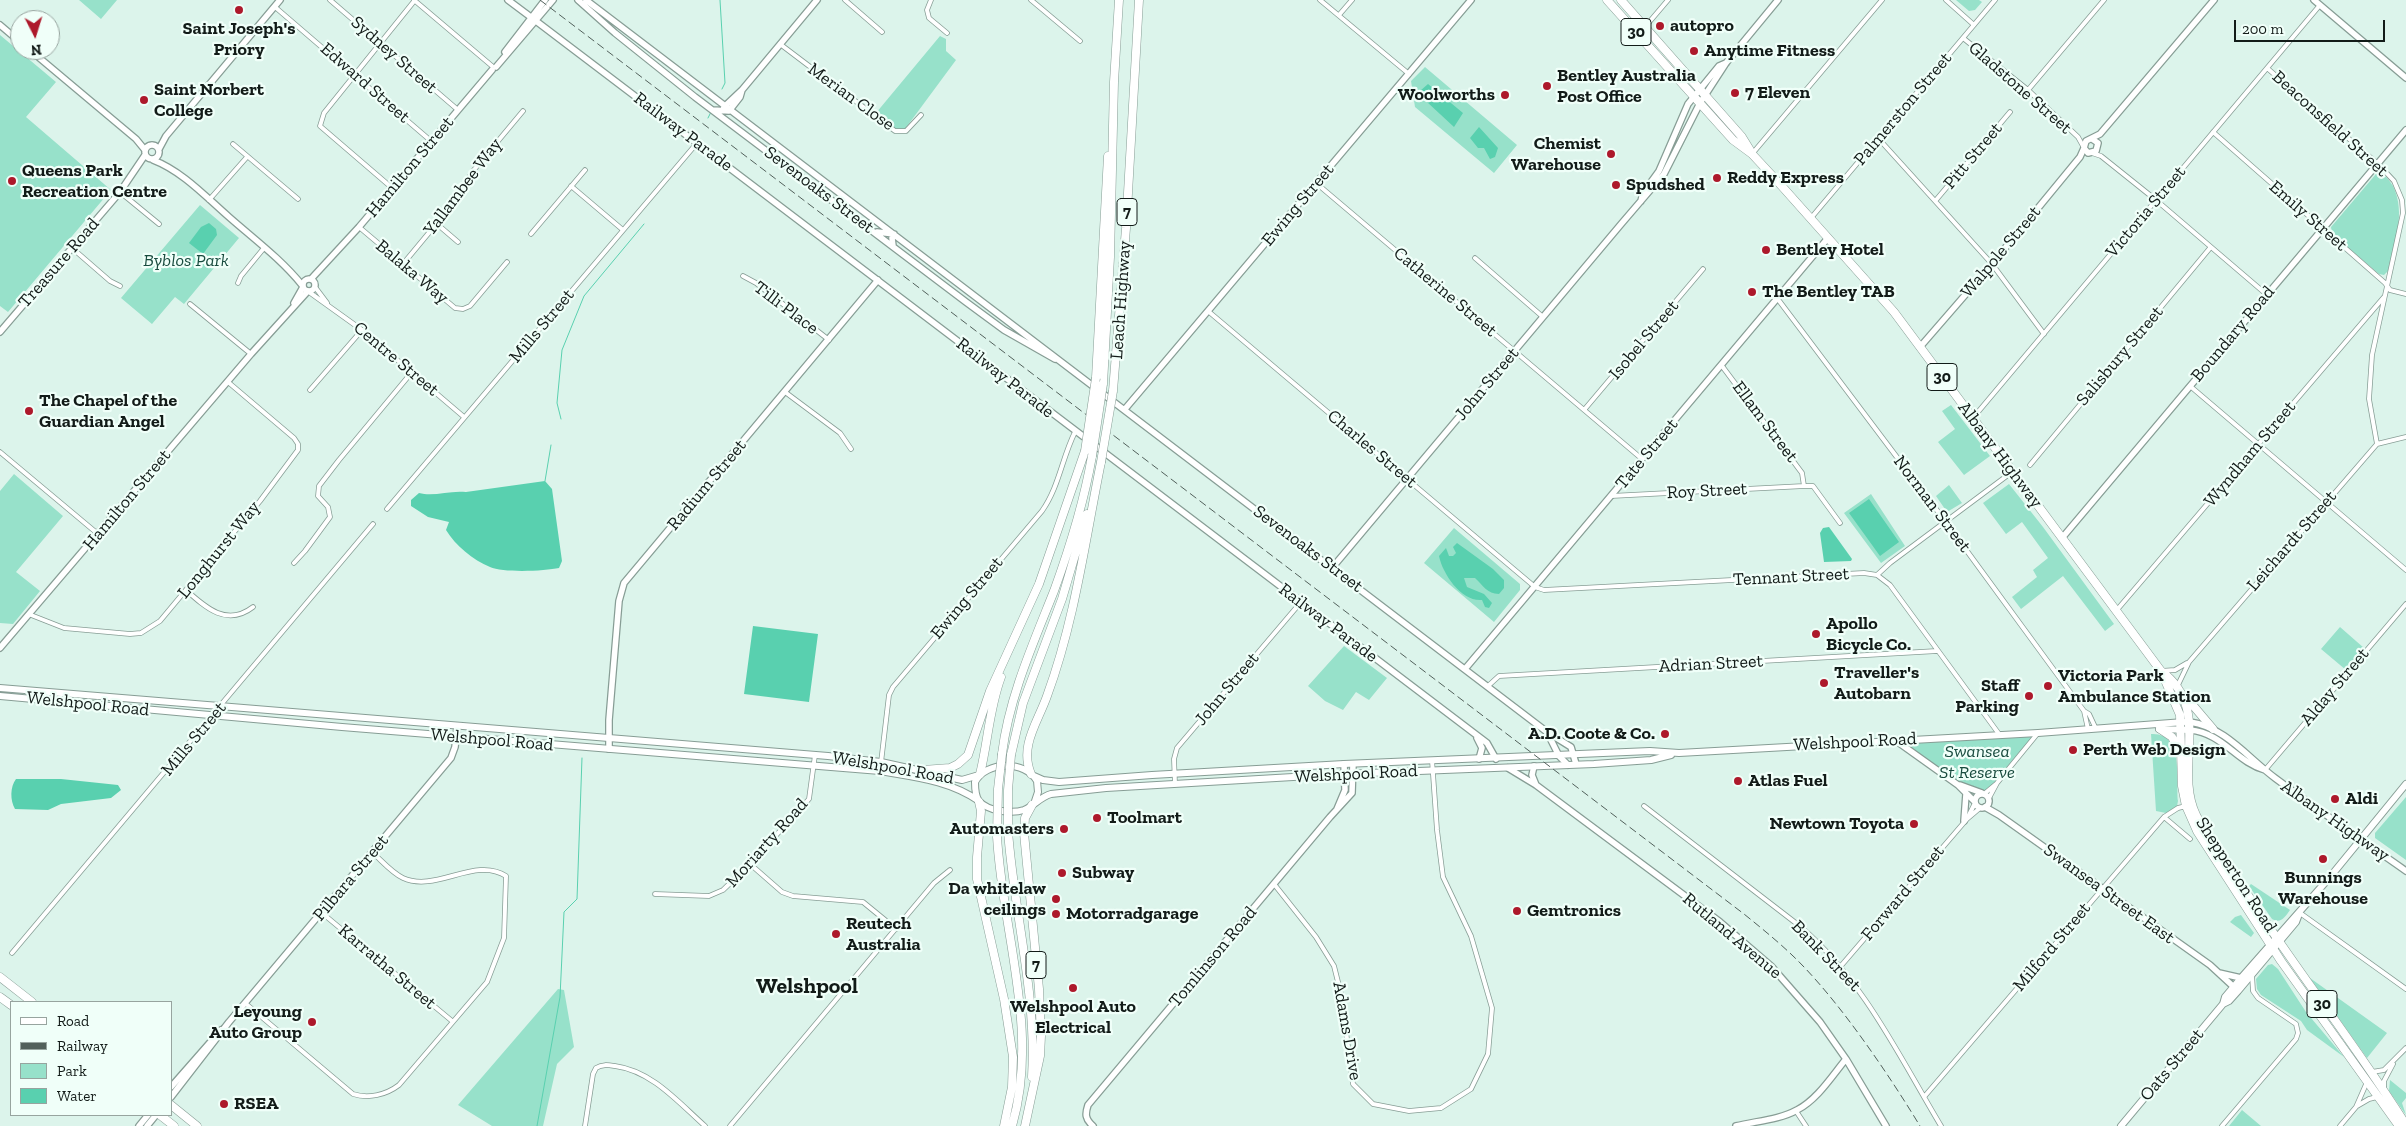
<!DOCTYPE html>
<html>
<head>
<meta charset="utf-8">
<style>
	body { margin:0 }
	#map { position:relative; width:2406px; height:1126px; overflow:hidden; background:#dcf4eb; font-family:"Zilla Slab",serif }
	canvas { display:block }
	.legend { position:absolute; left:10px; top:1001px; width:162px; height:115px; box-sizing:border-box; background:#f0fff9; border:1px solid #97a49f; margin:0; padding:6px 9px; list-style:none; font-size:15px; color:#121b18 }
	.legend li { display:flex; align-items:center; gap:10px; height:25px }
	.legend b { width:25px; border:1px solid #97a49f }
	.north { position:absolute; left:10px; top:10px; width:50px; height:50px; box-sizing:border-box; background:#f0fff9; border:1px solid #97a49f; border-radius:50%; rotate:175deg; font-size:14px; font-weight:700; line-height:20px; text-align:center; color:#121b18 }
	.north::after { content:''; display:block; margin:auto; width:18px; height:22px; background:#ad192b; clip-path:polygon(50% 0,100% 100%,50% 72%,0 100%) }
	.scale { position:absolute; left:2234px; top:20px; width:151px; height:22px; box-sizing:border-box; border:2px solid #121b18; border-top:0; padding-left:6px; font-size:15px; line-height:18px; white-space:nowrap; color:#121b18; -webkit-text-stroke:4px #f0fff9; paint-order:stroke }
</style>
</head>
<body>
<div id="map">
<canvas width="2406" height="1126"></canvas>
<ul class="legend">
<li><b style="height:6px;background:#fff"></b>Road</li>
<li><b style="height:6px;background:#52605b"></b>Railway</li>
<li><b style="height:14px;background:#97e1ca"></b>Park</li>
<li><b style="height:14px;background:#59d0af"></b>Water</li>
</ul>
<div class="north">N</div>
<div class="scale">200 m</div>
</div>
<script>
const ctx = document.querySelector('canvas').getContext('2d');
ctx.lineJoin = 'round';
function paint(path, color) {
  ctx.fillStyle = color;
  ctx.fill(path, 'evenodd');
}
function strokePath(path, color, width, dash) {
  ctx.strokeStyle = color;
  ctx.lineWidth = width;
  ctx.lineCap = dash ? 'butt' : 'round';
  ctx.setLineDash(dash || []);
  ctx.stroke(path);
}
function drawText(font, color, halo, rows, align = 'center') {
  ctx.font = font + ' "Zilla Slab",serif';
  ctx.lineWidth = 4.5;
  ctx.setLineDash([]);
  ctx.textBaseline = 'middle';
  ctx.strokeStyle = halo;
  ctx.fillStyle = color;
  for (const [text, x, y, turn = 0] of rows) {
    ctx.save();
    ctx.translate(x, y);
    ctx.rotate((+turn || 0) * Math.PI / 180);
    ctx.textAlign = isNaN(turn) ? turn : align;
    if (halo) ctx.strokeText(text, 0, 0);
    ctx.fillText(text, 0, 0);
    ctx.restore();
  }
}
paint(new Path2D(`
	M79,0H117L101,19Z
	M1956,0H1979L1982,2L1975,10L1969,11Z
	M0,35L56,82L26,117L111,190L8,312L0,306Z
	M940,36L946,39V51L956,60L905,129H896L876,113Z
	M1425,67L1517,145L1494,173L1415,107L1411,81Z
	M2379,173C2386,175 2389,180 2393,186C2406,213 2395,244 2388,271L2384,275L2379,274L2332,234L2331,227L2376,174Z
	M200,205L239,238L184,304L175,297L152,324L121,298Z
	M1951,405L1990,456L1964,475L1938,442L1955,429L1942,411Z
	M14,474L63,516L16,572L40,591L13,624L0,623V491Z
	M2009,484L2043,527L2114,624L2105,631L2063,576L2021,609L2012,597L2037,577L2033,570L2048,558L2022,522L2006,534L1983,503Z
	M1949,485L1962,503L1947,512L1936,496Z
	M1871,494L1905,546L1881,563L1844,513Z
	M1454,528L1520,584V590L1494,622L1424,563Z
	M2340,627L2364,648L2346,670L2321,649Z
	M1344,646L1387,678L1369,700L1356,692L1343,710L1325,701L1308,686Z
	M2036,733L1996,783L1982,793L1957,784L1895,740Z
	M2151,734C2184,732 2176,779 2178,801L2177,806L2166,813L2156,811Z
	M2406,797V860L2375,838V833Z
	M2251,884L2290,910C2285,917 2281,924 2272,919L2249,886Z
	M2241,915L2254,933L2251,937L2230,922L2235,917Z
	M2272,964L2278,969L2306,1012L2344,1057L2307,1030L2301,1021L2261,995L2257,989L2256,979L2268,965Z
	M2310,978L2387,1033L2367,1058Z
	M558,989L564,990L574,1047L557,1064L543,1126H492L458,1105Z
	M2390,1080L2406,1093V1098L2402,1103L2406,1115L2389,1091Z
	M2242,1110L2261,1126H2229Z`), '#97e1ca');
paint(new Path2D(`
	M1428,84L1463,113L1454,127L1427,102L1420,91Z
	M1479,127L1498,148L1495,157L1490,159L1484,148H1478L1470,138Z
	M209,223L216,229L217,235L203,254L189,243L201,227Z
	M545,481L552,489L562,561L559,568C545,571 503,573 490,567C473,560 455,545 446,530L449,522L428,517L411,506V500L419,493C434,497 450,490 466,492Z
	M1869,499L1899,542L1880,556L1849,513Z
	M1829,527L1852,559L1851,561L1824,562L1820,533L1823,528Z
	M1457,543L1493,569L1504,580V588L1499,594C1487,594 1483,585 1475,578H1464L1467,587L1484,594L1492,603L1489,608L1485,607L1482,600C1462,602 1443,575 1439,556L1446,548L1449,556H1453L1456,553L1453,547Z
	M753,626L818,634L809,702L744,694Z
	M16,779H61L118,785L121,790L111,798L61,804L48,810L15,809C10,800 10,787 16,779Z`), '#59d0af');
strokePath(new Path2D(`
	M720,0L725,83L722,89
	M708,118L711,112
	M561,419L557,403L562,350L584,296L644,224
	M545,481L551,445
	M537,1126L560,997L564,912L577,899L582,758`), '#59d0af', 1);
const street = new Path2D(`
	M330,0L458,110
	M414,0L492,66
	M845,0L882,32
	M931,0L927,10L929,18L947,33
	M1031,0L1080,41
	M1320,0L1409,74
	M1946,0L1974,25
	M275,7L431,141
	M1339,15L1352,0
	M1645,27L1668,0
	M1963,38L2028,90L2078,137L2083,146
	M780,44L895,131H906L921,115
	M2267,68L2378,164L2394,181L2402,200L2403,213L2372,355L2369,399L2377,444
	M2028,90L2104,0
	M2213,132L2385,283L2390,290L2406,294
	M1878,138L1992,264L2044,334
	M233,144L298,199
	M2092,153L2101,156L2156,200L2266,294
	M1752,154L1882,0
	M1316,183L1642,459
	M571,186L623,230
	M391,187L320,126L324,113L415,0
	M120,192L159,224
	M209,200L247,157
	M1936,200L2010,112
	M1811,218L1995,0
	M437,224L458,242
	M359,227L455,308L463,309L470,306L507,262
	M531,234L585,170
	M72,248L110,281L120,286
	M1475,258L1543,317
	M403,264L452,205L473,171L523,111
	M743,276L756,283L829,340
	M238,283L241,276L264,248
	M315,287L327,303
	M309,292L362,330L464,417
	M1777,298L1945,521L2084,711L2089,714L2096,729
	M190,304L251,354
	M1208,311L1535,587L1544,590L1864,573L1877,575L1890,563L2012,472
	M1722,366L1802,473L1804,486H1813L1840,523
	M2190,386L2406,570
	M310,390L362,330
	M785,392L840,433L851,449
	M1584,410L1703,269
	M1971,417L1978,412L2320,5
	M0,452L98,534
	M2030,465L2210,248
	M1611,496L1804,486
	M387,509L697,143
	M294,563L305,551L330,517L328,507L318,496L319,486L339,460L412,372
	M1877,575L1890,585L1999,734
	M186,590C206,608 227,627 253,607
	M2116,611L2384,297
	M31,615L64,628L130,634L141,633L160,621L260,501L298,450V444L294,438L228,382
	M2161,671L2175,670L2187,663
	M1488,686L1499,676L1937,651
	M2177,687L2189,662L2377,444L2406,437
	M2084,711L2088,729
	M2265,770L2406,604
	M880,771L889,695L893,687L1042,511C1059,487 1062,458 1075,432
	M1175,784L1174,759L1177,748L1301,602
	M1984,794L1996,784
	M1989,798L1997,783L2038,733
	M1644,806L1801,927C1864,981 1899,1056 1941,1126
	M1968,817L1975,803
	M2164,817L2190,839
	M750,864L782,892L793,896L863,902L896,929
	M1274,884L1316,937L1334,966L1341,994L1353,1084L1373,1104L1409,1111L1441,1108L1471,1089L1488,1054L1492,1008L1471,936L1443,877L1437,830L1432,760
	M655,894L709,896L723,890L750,864L809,799L815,755
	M322,913L452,1021
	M2300,913L2406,989
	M12,953L373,524
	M1840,967L1967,819L1980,808
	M245,1003L353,1094C368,1099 386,1095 399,1085L487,982L504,938L506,876C475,856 436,893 403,878C392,873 382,861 373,853
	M2372,1072L2384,1070L2406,1048
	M2384,1088V1081L2393,1064
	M1924,1097L2164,817L2178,808L2186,806
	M2357,1106L2369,1099L2377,1097
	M1796,1111L1806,1126
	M585,1126L593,1074L596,1068C602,1064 608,1065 615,1066C652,1071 678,1102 705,1126
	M730,1126L934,883L950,870
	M2222,1126L2296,1039L2298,1033L2296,1024L2258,998L2253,991L2252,975
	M2340,1126L2356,1107L2367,1082`);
const secondary = new Path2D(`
	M508,0L532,18
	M578,0L615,33L695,97L966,302L1004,330L1055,359
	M586,0L1547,732L1571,747L1576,764
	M2314,0L2406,78
	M536,21L1487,743L1496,759
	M0,25L20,42
	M30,50L136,139L145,150
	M505,52L545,0
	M496,67L553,0
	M724,107L742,90L817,0
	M713,110L729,111L740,97L742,90
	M2092,139L2098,143L2096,151L2088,153L2084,148L2086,141L2100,134L2214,0
	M145 152a7 7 0 1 1 14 0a7 7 0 1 1-14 0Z
	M159,149L166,136L280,0
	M153,160C182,171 206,197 229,217C254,239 281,259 302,285
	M1641,201L1643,193L1659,171L1688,104L1719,66L1726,63
	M877,232L894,234L892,238L893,246
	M303 285a6 6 0 1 1 12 0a6 6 0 1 1-12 0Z
	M311,279L359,227L492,70
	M294,303L303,287
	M0,332L120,192L145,155
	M1920,347L1992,264L2080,157L2084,148
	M1125,409L1471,0
	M2062,538L2406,130
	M1332,568L1622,223L1664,174L1700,103L1726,63L1778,0
	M0,648L251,354L308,291
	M1465,669L1828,238
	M2190,722C2225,727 2248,758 2275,778C2318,810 2362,840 2406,871
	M2190,730C2223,733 2236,762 2265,770
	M1547,732L1559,756L1568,765
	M1477,738L1482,748L1479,759
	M1895,740L1958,785L1974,801
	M609,749V720L619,601L624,583L878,280
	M1534,766L1532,775L1536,785
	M1508,768L1536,785L1720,922L1771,966L1820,1022L1846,1059L1886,1126
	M1960,785L1982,793
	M1975 801a7 7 0 1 1 14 0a7 7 0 1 1-14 0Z
	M1985,807L1999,815L2210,965L2236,989
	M1337,809L1345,790L1344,764
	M1964,821L1966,794
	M2219,973L2241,978
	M171,1087L221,1030
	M171,1097L229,1022L451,758L455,747L457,727
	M139,1126L148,1115
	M147,1126L156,1115
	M1093,1126C1085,1119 1085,1114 1088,1105L1330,817L1352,793L1353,764
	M1736,1126C1756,1121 1779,1120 1797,1110C1817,1100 1832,1076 1846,1059`);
const primary = new Path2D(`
	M0,688L828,756L881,762L962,780L979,775
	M0,696L342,727L880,771C914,777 949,780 979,801
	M2159,729L2190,730
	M1034,776L1043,780L1059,782L1152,775L1344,764L1650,751L1679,753L2038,733L2184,722
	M1035,801L1038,792L1037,781C1025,760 986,761 975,782C975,788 975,796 979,801C987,811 1012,814 1024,810C1034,806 1040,797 1051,794L1106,788L1344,774L1594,764L1651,760L1671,755
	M2223,1004L2229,1001L2238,991L2296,922L2299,914
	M2121,1126L2223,1004L2225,997L2241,978L2330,877L2406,784`);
const highway = new Path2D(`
	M1607,0L1733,140L1752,154L1779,183L1894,312L2161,671C2213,709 2173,767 2196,815C2207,837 2224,857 2237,878C2290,963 2353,1040 2406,1125
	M1621,0L1742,137L1750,150
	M1096,378L1108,156
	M1103,384L1110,257L1114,82L1119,0
	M1113,391L1126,228L1139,0
	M2161,671L2180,715L2182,786L2186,806L2197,831L2281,961L2399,1126
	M2185,696L2213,729
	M2160,729L2172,737L2179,751
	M1002,754C1009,697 1033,644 1054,591C1070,547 1084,502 1092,456
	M1011,755L1023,703L1062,599L1087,514
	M923,770L950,768L958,764L968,755L990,691L1039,584L1085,451
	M980,774C988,742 989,709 1001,677
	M1031,774C1019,746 1038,722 1047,696C1075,620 1085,541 1101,462
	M979,802L981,811L977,857V879L1004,999L1013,1057L1012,1087L1004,1126
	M1008,831C1014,913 1037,995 1032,1077
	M997,836C1002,931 1040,1031 1012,1126
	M0,977L32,1002
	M0,997L11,1005
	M171,1105L197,1126
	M160,1115L174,1126
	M1025,1126L1040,1056L1041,1036L1039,989L1024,833L1025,818L1032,805`);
strokePath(street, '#879d95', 5.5);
strokePath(secondary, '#879d95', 8);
strokePath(primary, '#879d95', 8);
strokePath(highway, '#879d95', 9);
strokePath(street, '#fff', 4);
strokePath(secondary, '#fff', 5.5);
strokePath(primary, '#fff', 6);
strokePath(highway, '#fff', 8);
strokePath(new Path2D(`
	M540,0L1744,914C1765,931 1786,948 1804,967C1845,1010 1889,1075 1920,1126`), '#52605b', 1, [8, 4]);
const highwayBridge = new Path2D(`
	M1085,451L1096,378
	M1092,456L1103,384
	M1101,462L1113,391
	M1008,831V790L1011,755
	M997,836L998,789L1002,754`);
strokePath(highwayBridge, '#879d95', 9, []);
strokePath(highwayBridge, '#fff', 8);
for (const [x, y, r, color] of [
	[239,10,5,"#ad192b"],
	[1660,26,5,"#ad192b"],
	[1694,51,5,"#ad192b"],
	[1547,86,5,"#ad192b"],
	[1735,93,5,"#ad192b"],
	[1505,95,5,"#ad192b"],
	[144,100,5,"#ad192b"],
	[1611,154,5,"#ad192b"],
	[1717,178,5,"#ad192b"],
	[12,181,5,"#ad192b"],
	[1616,185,5,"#ad192b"],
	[1766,250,5,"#ad192b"],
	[1752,292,5,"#ad192b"],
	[29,411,5,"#ad192b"],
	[1816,634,5,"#ad192b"],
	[1824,683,5,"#ad192b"],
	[2048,686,5,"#ad192b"],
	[2029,696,5,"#ad192b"],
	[1665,734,5,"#ad192b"],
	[2073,750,5,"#ad192b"],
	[1738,781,5,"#ad192b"],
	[2335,799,5,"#ad192b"],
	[1097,818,5,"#ad192b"],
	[1914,824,5,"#ad192b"],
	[1064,829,5,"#ad192b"],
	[2323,859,5,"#ad192b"],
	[1062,873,5,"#ad192b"],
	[1056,899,5,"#ad192b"],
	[1517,911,5,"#ad192b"],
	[1056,914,5,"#ad192b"],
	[836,934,5,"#ad192b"],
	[1073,988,5,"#ad192b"],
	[312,1022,5,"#ad192b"],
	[224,1104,5,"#ad192b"]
]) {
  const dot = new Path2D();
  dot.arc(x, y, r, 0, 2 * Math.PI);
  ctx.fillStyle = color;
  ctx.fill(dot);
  strokePath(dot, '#f0fff9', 2);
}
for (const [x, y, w] of [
	[1636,32,30],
	[1127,212,20],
	[1942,377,30],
	[1036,965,20],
	[2322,1004,30]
]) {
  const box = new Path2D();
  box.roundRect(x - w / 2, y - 13.5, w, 27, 4);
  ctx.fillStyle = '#f0fff9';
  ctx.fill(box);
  strokePath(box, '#121b18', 1);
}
drawText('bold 16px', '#121b18', null, [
	["30",1636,32],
	["7",1127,212],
	["30",1942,377],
	["7",1036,965],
	["30",2322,1004]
]);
drawText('bold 18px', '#121b18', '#f0fff9', [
	["autopro",1670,26],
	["Saint Joseph's",239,29,"center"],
	["Priory",239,50,"center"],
	["Anytime Fitness",1704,51],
	["Bentley Australia",1557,76],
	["Post Office",1557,97],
	["Saint Norbert",154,90],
	["College",154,111],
	["7 Eleven",1745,93],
	["Woolworths",1495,95,"right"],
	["Chemist",1601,144,"right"],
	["Warehouse",1601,165,"right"],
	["Queens Park",22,171],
	["Recreation Centre",22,192],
	["Reddy Express",1727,178],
	["Spudshed",1626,185],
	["Bentley Hotel",1776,250],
	["The Bentley TAB",1762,292],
	["The Chapel of the",39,401],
	["Guardian Angel",39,422],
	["Apollo",1826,624],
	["Bicycle Co.",1826,645],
	["Traveller's",1834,673],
	["Autobarn",1834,694],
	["Victoria Park",2058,676],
	["Ambulance Station",2058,697],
	["Staff",2019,686,"right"],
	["Parking",2019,707,"right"],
	["A.D. Coote & Co.",1655,734,"right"],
	["Perth Web Design",2083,750],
	["Atlas Fuel",1748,781],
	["Aldi",2345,799],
	["Toolmart",1107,818],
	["Newtown Toyota",1904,824,"right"],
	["Automasters",1054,829,"right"],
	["Subway",1072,873],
	["Bunnings",2323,878,"center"],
	["Warehouse",2323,899,"center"],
	["Da whitelaw",1046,889,"right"],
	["ceilings",1046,910,"right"],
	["Gemtronics",1527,911],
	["Motorradgarage",1066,914],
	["Reutech",846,924],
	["Australia",846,945],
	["Welshpool Auto",1073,1007,"center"],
	["Electrical",1073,1028,"center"],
	["Leyoung",302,1012,"right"],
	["Auto Group",302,1033,"right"],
	["RSEA",234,1104]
], 'left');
drawText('18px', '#121b18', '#f0fff9', [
	["Sydney Street",394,55,41],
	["Edward Street",365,83,41],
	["Gladstone Street",2020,88,41],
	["Merian Close",851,97,36],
	["Palmerston Street",1903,109,-50],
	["Beaconsfield Street",2330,124,42],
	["Railway Parade",683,132,37],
	["Pitt Street",1973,156,-50],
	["Hamilton Street",410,167,-50],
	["Yallambee Way",463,187,-53],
	["Sevenoaks Street",819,190,37],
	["Ewing Street",1298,205,-50],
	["Victoria Street",2146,212,-50],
	["Emily Street",2308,216,41],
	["Walpole Street",2001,252,-50],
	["Treasure Road",59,263,-49],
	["Balaka Way",412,272,40],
	["Catherine Street",1445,292,40],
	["Leach Highway",1121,300,-86],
	["Tilli Place",786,308,37],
	["Mills Street",542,326,-50],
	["Boundary Road",2233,334,-50],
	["Isobel Street",1644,340,-50],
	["Salisbury Street",2120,356,-50],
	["Centre Street",396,359,40],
	["Railway Parade",1005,378,38],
	["John Street",1487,384,-50],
	["Ellam Street",1765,422,53],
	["Charles Street",1372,449,40],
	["Tate Street",1647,454,-50],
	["Wyndham Street",2250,454,-50],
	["Albany Highway",2000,455,53],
	["Radium Street",707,485,-50],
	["Roy Street",1707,491,-3],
	["Hamilton Street",127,500,-50],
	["Norman Street",1932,504,53],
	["Leichardt Street",2292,541,-49],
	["Sevenoaks Street",1308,549,37],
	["Longhurst Way",219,550,-51],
	["Tennant Street",1791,577,-3],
	["Ewing Street",967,598,-50],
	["Railway Parade",1328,623,37],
	["Adrian Street",1711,664,-3],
	["Alday Street",2335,687,-50],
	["John Street",1227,689,-50],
	["Welshpool Road",88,704,6],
	["Mills Street",194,739,-50],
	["Welshpool Road",492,740,5],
	["Welshpool Road",1855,742,-3],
	["Welshpool Road",893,768,10],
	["Welshpool Road",1356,774,-3],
	["Albany Highway",2335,821,35],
	["Moriarty Road",767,843,-48],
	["Shepperton Road",2236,875,57],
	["Pilbara Street",351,878,-50],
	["Forward Street",1903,893,-50],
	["Swansea Street East",2109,894,36],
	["Rutland Avenue",1732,936,40],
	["Milford Street",2052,947,-50],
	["Bank Street",1826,956,46],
	["Tomlinson Road",1213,957,-50],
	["Karratha Street",387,967,40],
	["Adams Drive",1347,1031,80],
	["Oats Street",2172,1065,-50]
]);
drawText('italic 18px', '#184b3e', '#f0fff9', [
	["Byblos Park",186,261],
	["Swansea",1977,752],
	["St Reserve",1977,773]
]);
drawText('bold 22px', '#121b18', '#f0fff9', [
	["Welshpool",807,987]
]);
</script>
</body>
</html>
